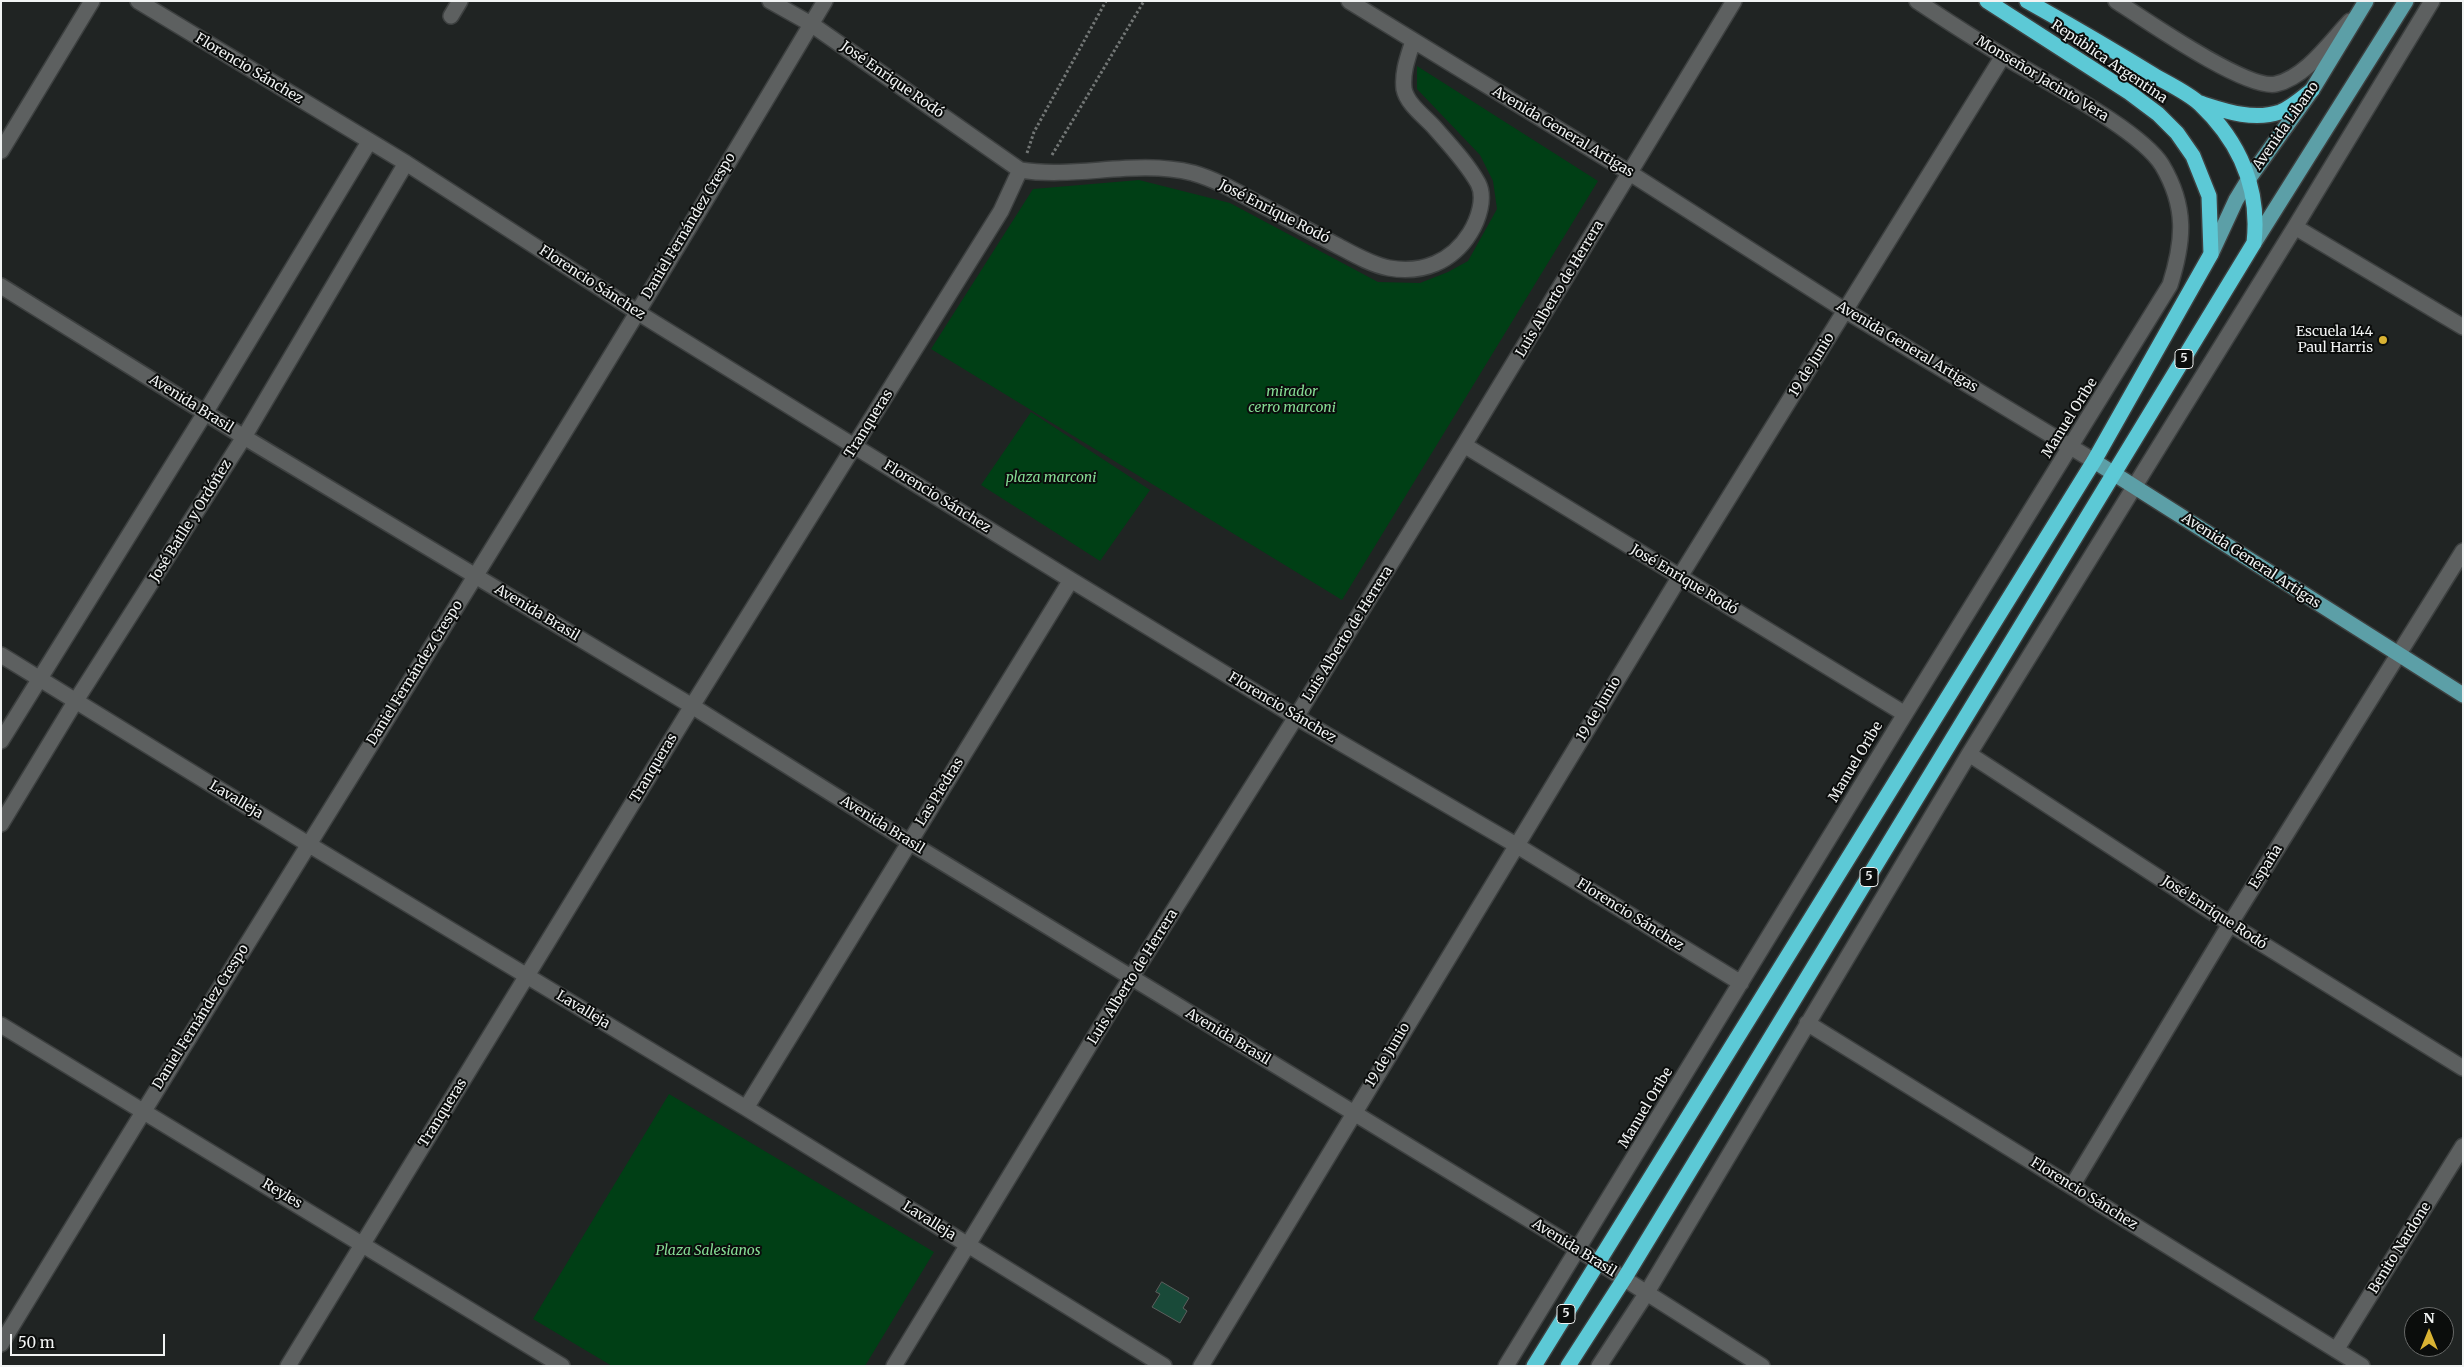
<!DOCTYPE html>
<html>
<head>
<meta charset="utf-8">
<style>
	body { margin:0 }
	#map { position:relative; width:2464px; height:1367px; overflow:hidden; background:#202423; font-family:Merriweather,serif }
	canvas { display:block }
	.frame { position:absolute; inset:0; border:2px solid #f1f3f3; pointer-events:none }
	.north { position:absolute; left:2404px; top:1307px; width:50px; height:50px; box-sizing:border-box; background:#0b0d0c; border:1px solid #676968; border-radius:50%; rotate:0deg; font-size:14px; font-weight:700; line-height:20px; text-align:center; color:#f1f3f3 }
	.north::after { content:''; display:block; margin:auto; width:18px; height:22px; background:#dab333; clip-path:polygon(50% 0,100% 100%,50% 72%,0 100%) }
	.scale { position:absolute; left:10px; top:1334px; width:155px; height:22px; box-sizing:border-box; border:2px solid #f1f3f3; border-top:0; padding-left:6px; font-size:15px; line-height:18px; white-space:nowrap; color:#f1f3f3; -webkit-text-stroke:4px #0b0d0c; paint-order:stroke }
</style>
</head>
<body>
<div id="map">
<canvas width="2464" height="1367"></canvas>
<div class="frame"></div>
<div class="north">N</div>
<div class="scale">50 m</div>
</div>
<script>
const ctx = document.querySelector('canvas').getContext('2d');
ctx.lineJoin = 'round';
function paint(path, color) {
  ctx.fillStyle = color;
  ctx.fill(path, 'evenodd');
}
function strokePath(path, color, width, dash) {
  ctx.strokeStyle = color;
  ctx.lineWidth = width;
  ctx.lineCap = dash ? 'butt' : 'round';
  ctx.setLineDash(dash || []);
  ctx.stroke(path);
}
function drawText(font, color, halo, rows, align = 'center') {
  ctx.font = font + ' Merriweather,serif';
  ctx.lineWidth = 4;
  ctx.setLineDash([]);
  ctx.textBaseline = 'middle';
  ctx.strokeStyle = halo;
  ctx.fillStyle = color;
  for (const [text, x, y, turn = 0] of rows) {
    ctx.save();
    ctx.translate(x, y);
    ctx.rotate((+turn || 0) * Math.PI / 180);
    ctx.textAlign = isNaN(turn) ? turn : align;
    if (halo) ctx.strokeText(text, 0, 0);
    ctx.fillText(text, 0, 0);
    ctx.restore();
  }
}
paint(new Path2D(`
	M1417,66L1598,181L1342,600L931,349L1033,189L1139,180L1230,203L1378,282L1420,283L1448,272L1468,261L1497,209L1493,181L1480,155L1417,89Z
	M1031,412L1150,490L1100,561L981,485Z
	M669,1094L934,1252L865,1366H612L533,1319Z`), '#003f15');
const building = new Path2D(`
	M1162,1282L1189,1298L1183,1308L1187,1311L1180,1323L1152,1307L1160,1294L1156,1292Z`);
paint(building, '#194a39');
strokePath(building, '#5c605e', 1);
const minor = new Path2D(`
	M138,1L406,163L637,312L1071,580L1296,717L1516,845L1741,983
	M770,1L811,24L1020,170C1077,179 1135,159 1193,173C1221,181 1245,197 1271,210C1293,222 1315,234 1338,246C1353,254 1372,265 1389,268C1422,274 1452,262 1470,233C1478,220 1486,198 1478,183C1467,163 1449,144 1434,127C1424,116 1407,104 1404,89C1402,72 1408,57 1413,41
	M1349,1L1630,173L1846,311L2094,461
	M2116,1C2144,19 2247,91 2276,84C2306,77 2330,42 2350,21
	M451,16L460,1
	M1,151L92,1
	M2295,227L2463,327
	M1,286L244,437L692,706L909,842L1579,1250L1762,1366
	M1464,445L1905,714
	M1,655L308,844L746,1108L1164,1366
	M1,741L205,413L369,142
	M1969,754L2230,924L2463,1068
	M1,824L75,702L244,437L406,163
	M1807,1023L2362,1366
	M1,1025L562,1366
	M746,1108L1071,580
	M2072,1186L2230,924L2463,551
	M1,1344C274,895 557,453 825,1
	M2336,1350L2463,1146
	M288,1366L692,706L1001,211L1020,170
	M894,1366L1117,1000L1296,717L1464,445L1734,1
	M1201,1366L1679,578L2003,56
	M1506,1366L1905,714L2170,285C2184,241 2187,207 2162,165C2140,130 2048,83 2010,60C1978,41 1947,21 1917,1
	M1599,1366L1646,1294L1969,754L2295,227L2432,1`);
const major = new Path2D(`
	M2254,243L2406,1
	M2211,254L2236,200L2250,177L2312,90L2366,1
	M2094,461L2463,695`);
const highway = new Path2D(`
	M2200,103C2225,111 2253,121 2280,112C2291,108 2302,98 2312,90
	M1534,1366L2094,461L2211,254L2209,196L2193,156L2177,133L2158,114L2130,93L1987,1
	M1568,1366L1624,1279L2254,243C2260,189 2240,142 2200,104C2188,93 2169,84 2155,76C2113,50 2070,25 2027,1`);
strokePath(minor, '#3d4040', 18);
strokePath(major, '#3d4040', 18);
strokePath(highway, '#3d4040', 18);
strokePath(new Path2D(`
	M1027,153L1034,132L1106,1
	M1052,155L1144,1`), '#737776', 3, [2.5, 2.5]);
strokePath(minor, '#5d6060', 15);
strokePath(major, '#5c9fa7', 15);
strokePath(highway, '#5cc9d6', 15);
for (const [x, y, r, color] of [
	[2383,340,5,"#dab333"]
]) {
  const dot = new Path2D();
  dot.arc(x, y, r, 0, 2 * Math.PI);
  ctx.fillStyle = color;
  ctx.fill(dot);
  strokePath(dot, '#0b0d0c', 2);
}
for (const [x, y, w] of [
	[2184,359,18],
	[1869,877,18],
	[1566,1314,18]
]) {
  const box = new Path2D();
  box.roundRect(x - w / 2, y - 9.5, w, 19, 4);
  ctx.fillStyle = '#0b0d0c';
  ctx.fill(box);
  strokePath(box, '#f1f3f3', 1);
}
drawText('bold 12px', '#f1f3f3', null, [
	["5",2184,359],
	["5",1869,877],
	["5",1566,1314]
]);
drawText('14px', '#f1f3f3', '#0b0d0c', [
	["República Argentina",2109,62,34],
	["Florencio Sánchez",249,69,31],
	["Monseñor Jacinto Vera",2042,79,31],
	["José Enrique Rodó",892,80,35],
	["Avenida Libano",2286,126,-55],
	["Avenida General Artigas",1563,132,31],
	["José Enrique Rodó",1274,212,27],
	["Daniel Fernández Crespo",689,226,-59],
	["Florencio Sánchez",592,283,33],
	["Luis Alberto de Herrera",1560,289,-59],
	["Avenida General Artigas",1907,347,31],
	["19 de Junio",1812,365,-58],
	["Avenida Brasil",191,404,32],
	["Manuel Oribe",2070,418,-58],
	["Tranqueras",869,424,-58],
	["Florencio Sánchez",937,497,32],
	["José Batlle y Ordóñez",191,521,-58],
	["Avenida General Artigas",2251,561,33],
	["José Enrique Rodó",1684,580,31],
	["Avenida Brasil",537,613,31],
	["Luis Alberto de Herrera",1348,634,-58],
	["Daniel Fernández Crespo",415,673,-58],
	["Florencio Sánchez",1282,708,31],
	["19 de Junio",1599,709,-59],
	["Manuel Oribe",1856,762,-59],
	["Tranqueras",654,768,-59],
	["Las Piedras",940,792,-58],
	["Lavalleja",236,800,31],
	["Avenida Brasil",882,825,32],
	["España",2266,867,-58],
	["José Enrique Rodó",2214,913,33],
	["Florencio Sánchez",1630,915,32],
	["Luis Alberto de Herrera",1133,977,-58],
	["Lavalleja",583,1010,31],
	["Daniel Fernández Crespo",201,1017,-58],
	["Avenida Brasil",1228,1037,31],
	["19 de Junio",1388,1055,-59],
	["Manuel Oribe",1646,1108,-59],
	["Tranqueras",443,1113,-58],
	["Reyles",282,1194,31],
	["Florencio Sánchez",2084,1194,32],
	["Lavalleja",929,1221,32],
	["Avenida Brasil",1574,1248,32],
	["Benito Nardone",2400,1248,-58]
]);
drawText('14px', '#f1f3f3', '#0b0d0c', [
	["Escuela 144",2373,332],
	["Paul Harris",2373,348]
], 'right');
drawText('italic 14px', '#85dc94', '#0b0d0c', [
	["mirador",1292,392],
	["cerro marconi",1292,408],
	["plaza marconi",1051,478],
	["Plaza Salesianos",708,1251]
]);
</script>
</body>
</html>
